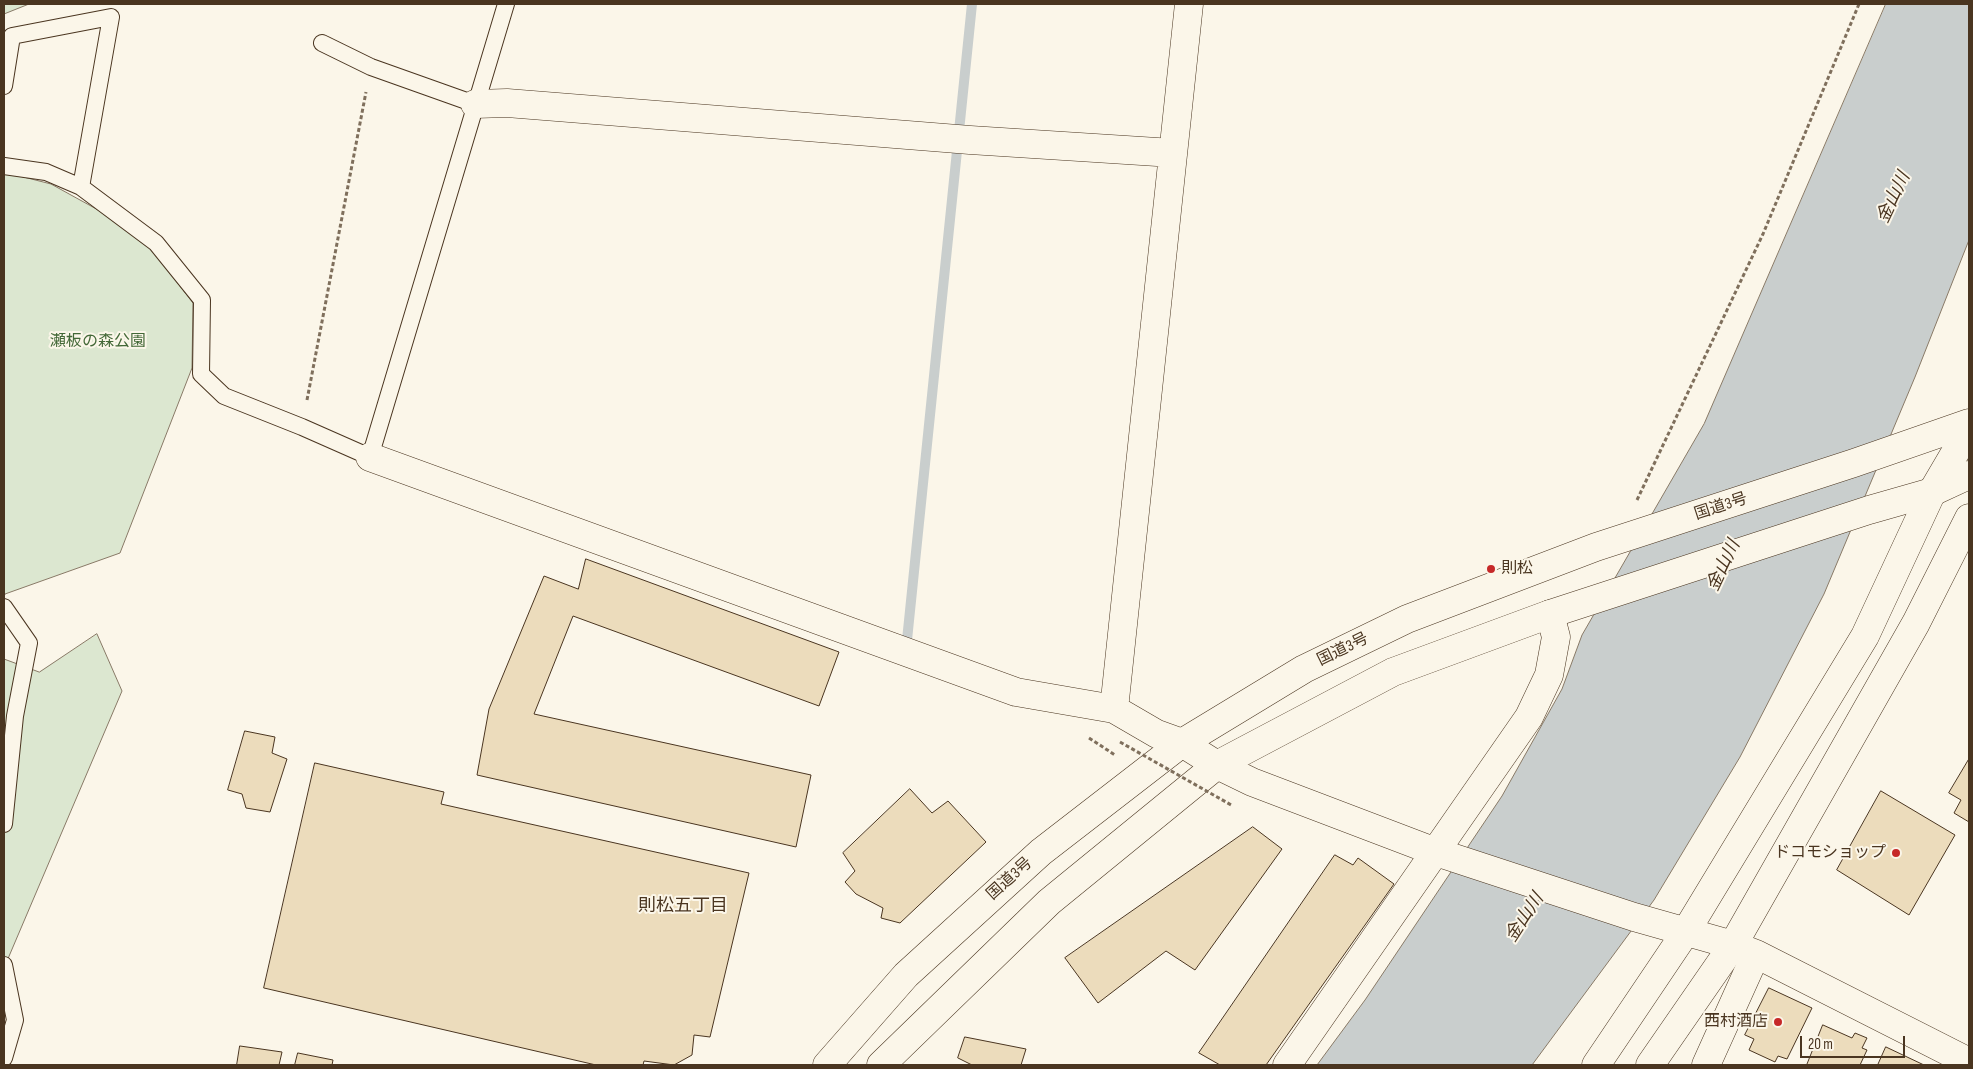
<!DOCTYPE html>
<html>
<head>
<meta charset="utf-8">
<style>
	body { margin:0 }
	#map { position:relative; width:1973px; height:1069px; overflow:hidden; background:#fbf6e9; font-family:"Sofia Sans Condensed",sans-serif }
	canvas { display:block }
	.frame { position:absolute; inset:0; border:5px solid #4a3520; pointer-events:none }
	.scale { position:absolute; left:1800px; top:1036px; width:105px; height:22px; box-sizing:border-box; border:2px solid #4a3520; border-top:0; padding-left:6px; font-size:15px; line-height:18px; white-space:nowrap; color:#4a3520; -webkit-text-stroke:4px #fbf6e9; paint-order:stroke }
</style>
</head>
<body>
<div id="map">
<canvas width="1973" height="1069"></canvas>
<div class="frame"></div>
<div class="scale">20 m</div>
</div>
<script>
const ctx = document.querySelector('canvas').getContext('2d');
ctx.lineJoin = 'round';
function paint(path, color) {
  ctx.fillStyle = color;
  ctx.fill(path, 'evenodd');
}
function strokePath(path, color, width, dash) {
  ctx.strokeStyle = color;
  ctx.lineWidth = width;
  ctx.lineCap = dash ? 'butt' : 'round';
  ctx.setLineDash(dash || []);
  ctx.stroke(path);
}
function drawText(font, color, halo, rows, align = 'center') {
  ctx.font = font + ' "Sofia Sans Condensed","Noto Sans JP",sans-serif';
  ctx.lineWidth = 4;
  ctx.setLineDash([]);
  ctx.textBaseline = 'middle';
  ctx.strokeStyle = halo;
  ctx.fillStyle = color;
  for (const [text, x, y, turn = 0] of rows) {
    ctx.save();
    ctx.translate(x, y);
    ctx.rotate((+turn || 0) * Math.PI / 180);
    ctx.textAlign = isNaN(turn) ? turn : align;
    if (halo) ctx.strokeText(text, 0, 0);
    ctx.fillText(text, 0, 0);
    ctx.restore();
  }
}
const green = new Path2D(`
	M4,4H29L4,14Z
	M4,172L51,184L120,222L154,252L193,303L192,368L120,553L5,594L4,597Z
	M97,634L122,691L4,968V659L39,672Z`);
paint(green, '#dce7d0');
strokePath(green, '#887966', 1);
const water = new Path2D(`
	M1886,4H1969V240L1915,377L1824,594L1740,757L1654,900L1532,1065H1317L1365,1000L1502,796L1562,689L1582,635L1704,424Z`);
paint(water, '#c9cecd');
strokePath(water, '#887966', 1);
strokePath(new Path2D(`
	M907,640L972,4`), '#c9cecd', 10);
const building = new Path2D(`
	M586,559L839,652L819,706L573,616L534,714L811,775L796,847L477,775L489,709L544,576L578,589Z
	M245,731L275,737L272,753L287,759L270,812L246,808L242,794L228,790Z
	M1969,759V822L1954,813L1961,800L1949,793Z
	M315,763L444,792L441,804L749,873L710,1037L694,1035L692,1055L674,1065L644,1061L643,1065H596L264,988Z
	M910,789L932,813L948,801L986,842L900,923L881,918L883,908L856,894L845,882L855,871L843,853Z
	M1881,791L1955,835L1909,915L1837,870Z
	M1253,827L1282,849L1195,970L1166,951L1098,1003L1065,958Z
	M1335,855L1353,865L1358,858L1394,884L1266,1065H1220L1199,1053Z
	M1769,988L1812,1008L1787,1059L1778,1056L1775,1062L1749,1050L1754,1039L1745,1035Z
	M1823,1025L1852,1038L1855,1033L1867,1038L1862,1048L1867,1050L1860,1065H1807Z
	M965,1037L1026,1049L1021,1065H972L958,1058Z
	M240,1046L282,1052L279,1065H237Z
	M1886,1047L1924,1065H1878Z
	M298,1053L333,1060L332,1065H295Z`);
paint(building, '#ecdcbc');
strokePath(building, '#4a3520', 1);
const lane = new Path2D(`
	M322,43L371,67L475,104
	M4,86L12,36L111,17L81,187
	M4,166L46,172L81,187L156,243L202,300L201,374L224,396L302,427L370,457L506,4
	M4,607L29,643L15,716L4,824
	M4,965L15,1020L4,1058`);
const street = new Path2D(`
	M475,104L507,103L970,140L1173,153
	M370,457L1016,692L1114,709L1157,734L1182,743L1217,765L1252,782L1436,852L1634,917L1733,945L1756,954L1969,1062
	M1114,709L1189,4
	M1287,1065L1529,717L1549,675L1556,637L1550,614
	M1706,1065L1756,954`);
const secondary = new Path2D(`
	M1596,1065L1685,933L1865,636L1932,492L1969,429
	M1650,1065L1733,945L1916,623L1969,518`);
const highway = new Path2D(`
	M827,1065L906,975L1041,852L1182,743L1304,669L1407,619L1596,547L1854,463L1969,423
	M881,1065L1049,902L1217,765L1393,672L1550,614L1869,510L1932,492L1969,475`);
strokePath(lane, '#4a3520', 18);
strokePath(street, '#4a3520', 29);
strokePath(secondary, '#4a3520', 29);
strokePath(highway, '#4a3520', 29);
strokePath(new Path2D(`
	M307,400L366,92
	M1637,500L1763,234L1859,4
	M1089,738L1115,755`), '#7f6f5c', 3, [4, 2.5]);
strokePath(lane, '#fbf6e9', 16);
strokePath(street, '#fbf6e9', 28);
strokePath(secondary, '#fbf6e9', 28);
strokePath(highway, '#fbf6e9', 28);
strokePath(new Path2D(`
	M1120,742L1233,806`), '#7f6f5c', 3, [4, 2.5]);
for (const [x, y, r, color] of [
	[1491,569,5,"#c62828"],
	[1896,853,5,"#c62828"],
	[1778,1022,5,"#c62828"]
]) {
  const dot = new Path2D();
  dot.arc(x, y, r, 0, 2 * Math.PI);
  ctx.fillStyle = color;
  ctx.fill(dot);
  strokePath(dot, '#fbf6e9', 2);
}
drawText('16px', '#436837', '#fbf6e9', [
	["瀬板の森公園",98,342]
]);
drawText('16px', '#4a3520', '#fbf6e9', [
	["国道3号",1721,507,-18],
	["国道3号",1343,650,-26],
	["国道3号",1010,879,-42]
]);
drawText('16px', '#4a3520', '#fbf6e9', [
	["則松",1501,569,"left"],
	["ドコモショップ",1886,853],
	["西村酒店",1768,1022]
], 'right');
drawText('italic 18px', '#4a3520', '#fbf6e9', [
	["金山川",1894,198,-65],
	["金山川",1724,566,-65],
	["金山川",1525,918,-57]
]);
drawText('18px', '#4a3520', '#fbf6e9', [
	["則松五丁目",683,906]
]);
</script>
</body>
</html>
